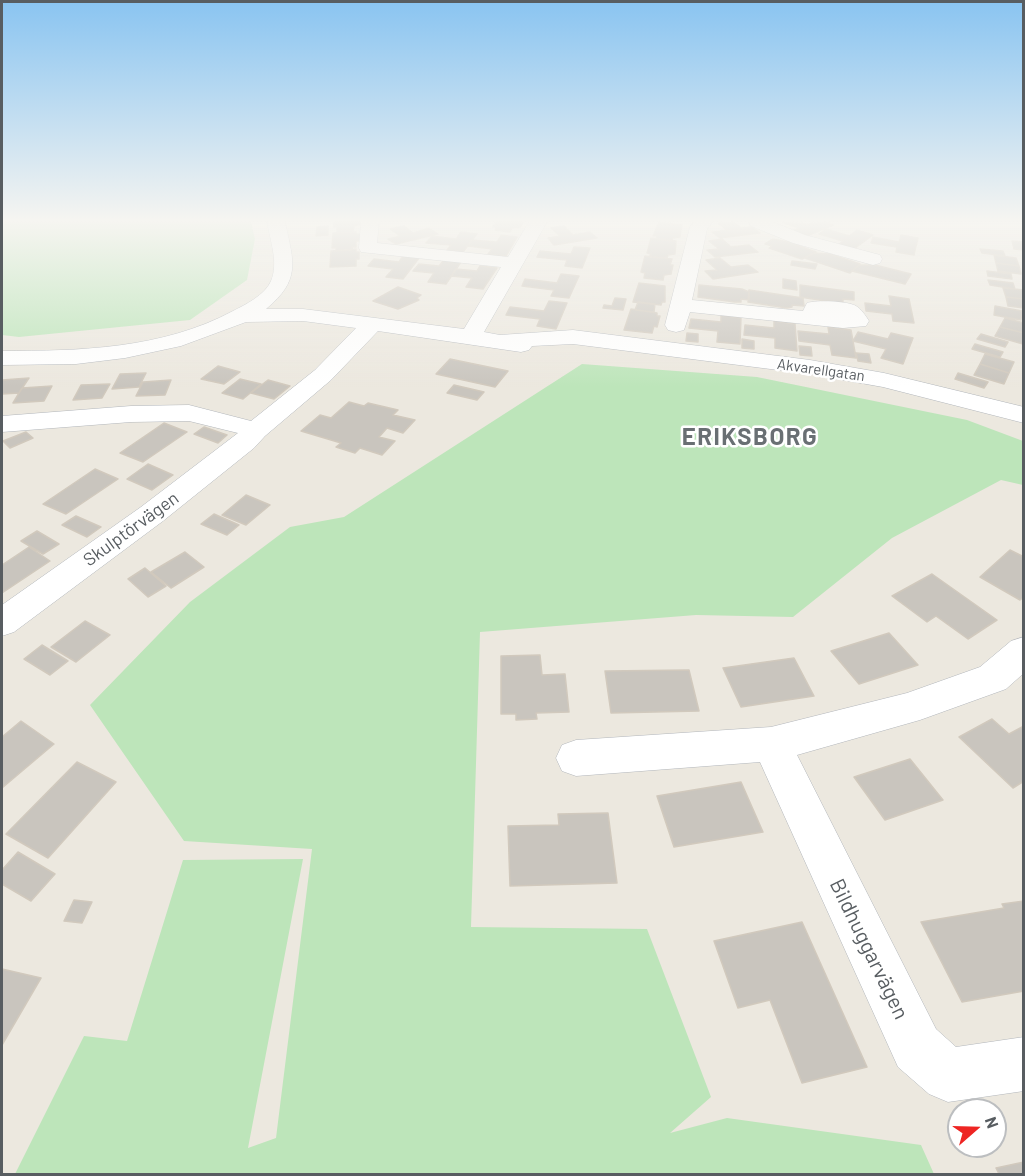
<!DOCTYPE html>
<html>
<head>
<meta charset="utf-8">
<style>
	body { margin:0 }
	#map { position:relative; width:1025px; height:1176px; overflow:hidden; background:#ece8df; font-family:Barlow,sans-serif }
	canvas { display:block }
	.frame { position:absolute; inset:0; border:3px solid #585d61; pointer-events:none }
	.north { position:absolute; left:947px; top:1098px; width:60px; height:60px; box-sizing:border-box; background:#fff; border:2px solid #bcbec0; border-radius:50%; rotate:70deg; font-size:16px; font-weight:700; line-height:24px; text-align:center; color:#585d61 }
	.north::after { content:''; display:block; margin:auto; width:21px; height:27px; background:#ee2523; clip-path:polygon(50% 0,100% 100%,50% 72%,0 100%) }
</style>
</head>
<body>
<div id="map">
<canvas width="1025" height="1176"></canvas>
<div class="frame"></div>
<div class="north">N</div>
</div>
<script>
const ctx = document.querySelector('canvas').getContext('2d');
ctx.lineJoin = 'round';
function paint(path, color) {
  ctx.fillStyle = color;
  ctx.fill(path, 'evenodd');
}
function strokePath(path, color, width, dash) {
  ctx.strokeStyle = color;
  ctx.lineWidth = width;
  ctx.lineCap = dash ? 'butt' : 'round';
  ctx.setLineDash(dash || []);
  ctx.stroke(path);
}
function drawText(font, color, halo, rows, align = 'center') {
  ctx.font = font + ' Barlow,sans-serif';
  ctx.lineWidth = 5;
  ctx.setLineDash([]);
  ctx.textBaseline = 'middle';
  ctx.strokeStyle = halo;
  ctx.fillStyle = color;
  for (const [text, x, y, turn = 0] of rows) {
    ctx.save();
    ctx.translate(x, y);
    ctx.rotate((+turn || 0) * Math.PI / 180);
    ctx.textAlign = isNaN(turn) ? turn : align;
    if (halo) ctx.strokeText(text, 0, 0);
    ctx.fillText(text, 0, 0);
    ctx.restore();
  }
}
paint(new Path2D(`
	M2,222H251L255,239L247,280L190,320L19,337L2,335Z
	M582,364L757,377L967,420L1023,441V485L1001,480L892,538L793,617L696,615L480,632L471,927L647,929L711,1097L670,1133L727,1118L921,1145L934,1174H15L84,1036L127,1041L183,860L303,859L248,1148L276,1138L312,849L184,841L90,705L190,602L290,527L344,517Z`), '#bde5ba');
const building = new Path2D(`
	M334,222H360V224L354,226L353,232L337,233V227H334Z
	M496,222H523L520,227L512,228L510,232L495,230L497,227H493Z
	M659,222L682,225L680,237L673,238L672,241L656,239L657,236H653Z
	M733,222L741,228L752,227L760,233L720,238L712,232L727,230L718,223Z
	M782,222L808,224L825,222L833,225L807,236L792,231L799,228Z
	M328,226V235L316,236L317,227Z
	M404,226L413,233L429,228L438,234L396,244L388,239L400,236L390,229Z
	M564,226L573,235L590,232L597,238L554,245L548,238L560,236L551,228Z
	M826,229L849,236L857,230L873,235L854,249L838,245L843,241L819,234Z
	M356,232V234H360V241H356V247H352V250L336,251V248H332L333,233Z
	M461,232L477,234L463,252L447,250L451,245L426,243L432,236L456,239Z
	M501,235L517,237L506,256L488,254L492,249L468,246L472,240L497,242Z
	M901,235L918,238L914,255L896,252L897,247L871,243L873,237L899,242Z
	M651,238L676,241L675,254L668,255L667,258L649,257L651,254L647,253Z
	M722,239L731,247L749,245L758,252L715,257L707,250L719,249L709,241Z
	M773,239L789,242L816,252L802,259L769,248L772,246L765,244Z
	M1012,241L1024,242V250L1014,249Z
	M574,247L590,248L582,268L565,266L567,260L537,257L540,251L571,254Z
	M356,249V252H359V259H356V266L330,267L331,251Z
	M980,249L1003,251L1005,256L982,253Z
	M814,253L830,254L860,264L850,273L805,258Z
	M994,255L1016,258L1019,266L996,263Z
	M403,256L419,258L403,279L386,277L393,269L368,266L374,259L399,262Z
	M645,256L672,259L670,265H673L671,274L664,275L663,280L644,278L645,273L641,272Z
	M720,258L731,267L748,265L758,272L713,279L705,271L717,270L706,260Z
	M443,261L461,262L446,284L428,282L434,273L413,271L419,264L439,266Z
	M792,261L817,264L815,269L791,265Z
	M996,263L1019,266L1021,274L998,271Z
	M859,265H875L911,274L905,284L852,271Z
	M480,266L497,268L483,289L466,287L472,278L451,276L456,269L477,271Z
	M987,271L1011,274L1012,279L988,276Z
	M561,274L579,276L569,298L551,296L554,290L522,286L525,279L557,283Z
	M783,279L796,281L797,290L783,288Z
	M988,280L1013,283L1015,289L990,285Z
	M639,283L665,286V302H662L661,305L633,302Z
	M699,285L742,289L749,292V300L741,299V302H735L698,297Z
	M800,285L854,292V300L843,299V302L838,303L800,297Z
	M398,287L421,295L417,298L419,300L398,309L373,301Z
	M1003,288L1024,290V299L1006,297Z
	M749,290L803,298L804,306L792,305V307L787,308L748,302Z
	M889,296L909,299L914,323L893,321L892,314L866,311L865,303L891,306Z
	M1006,297L1024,299V308L1008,306Z
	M615,298L626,299L623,310L603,308L604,305L612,306Z
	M549,301L567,303L556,329L537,326L540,319L506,315L510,307L544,311Z
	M638,302L655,304L654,312L635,310Z
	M995,306L1022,311L1021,320L994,315Z
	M631,309L657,313V316H660L657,327L654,326L652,333L624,330Z
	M721,315L741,318L740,344L717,342L718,331L689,328L691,319L721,322Z
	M1005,318L1024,323V333L1000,327Z
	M774,321L795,324L797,351L775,348V338L744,335L745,325L774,328Z
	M828,327L851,330L856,358L832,355L830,345L799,341L798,331L829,334Z
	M1000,327L1024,333L1023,344L995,336Z
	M858,332L888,339L891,333L913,338L903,364L881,358L886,349L853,341Z
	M687,333L698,334V342L686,341Z
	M981,334L1008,342L1005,347L977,339Z
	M742,339L754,341V349L742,348Z
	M975,344L1003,352L1000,357L972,349Z
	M799,346L811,347L812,356L800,355Z
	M856,353L869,354L871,363L858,361Z
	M985,354L1014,362L1009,373L980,364Z
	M450,359L508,371L495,387L436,374Z
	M980,364L1009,373L1004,384L974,375Z
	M218,366L240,372L224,384L201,379Z
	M146,373L139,387L112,389L120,374Z
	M958,373L988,382L984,388L955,379Z
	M29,378L19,393L2,394V380Z
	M240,379L261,384L243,399L222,393Z
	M171,380L165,395L136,396L143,382Z
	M268,380L290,386L274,399L251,393Z
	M110,384L102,398L73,400L81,385Z
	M454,385L484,392L477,400L447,393Z
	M52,386L44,401L13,403L22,388Z
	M349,402L364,406L368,403L398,410L393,415L415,420L403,433L387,428L379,437L395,441L382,455L360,448L355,453L336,447L341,443L301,431L320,415L331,418Z
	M164,423L187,432L143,462L120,453Z
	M204,427L227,435L218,443L194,434Z
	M26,432L33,438L10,448L3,441Z
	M148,464L173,475L152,490L127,479Z
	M95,469L118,479L66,514L43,504Z
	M246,495L270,505L246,525L222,515Z
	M214,514L239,525L227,535L201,524Z
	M76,516L101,527L87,537L62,525Z
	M37,531L59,544L43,554L21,541Z
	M29,547L50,561L2,593V565Z
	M1010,550L1024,557V597L1020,600L980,577Z
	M185,552L204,567L171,588L151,572Z
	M145,568L166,586L148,597L128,579Z
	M932,574L997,620L968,639L936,616L927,622L892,596Z
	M85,621L110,635L76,662L51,647Z
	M889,633L918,665L859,684L831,651Z
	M42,645L68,661L50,675L24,659Z
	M540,655L542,675L565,674L569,712L536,713L537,719L516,720V714H501V656Z
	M794,658L814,696L741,707L723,668Z
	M689,670L699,711L611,713L605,671Z
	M992,719L1009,734L1024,726V781L1013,788L959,737Z
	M21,721L54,744L2,788V737Z
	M910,759L943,800L885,820L854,777Z
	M77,762L116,782L48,858L6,834Z
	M741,782L763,832L674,847L657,796Z
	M608,813L617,883L510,886L508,826L559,825L558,814Z
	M18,852L55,874L31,901L2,884V870Z
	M74,900L92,902L82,923L64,921Z
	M1024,901V991L962,1002L921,922L1004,908L1002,904Z
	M802,922L867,1067L802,1083L770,1000L738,1008L714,941Z
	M2,969L41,978L2,1045Z
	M1024,1162V1174H999L996,1168Z`);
paint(building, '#c9c5be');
strokePath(building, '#d1c9bd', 1.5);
const minor = new Path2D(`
	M267,222H285C294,263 301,280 266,309H303L464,329L501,267L361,252L359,248L361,222H379L377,243L508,257L529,222H547L484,332L500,335L573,330L810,360L884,373L1024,407V423L883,387L810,374L573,344L532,346L529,350L521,352L378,331L331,380L265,436L254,448L163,521L14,632L2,636V605L141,507L238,433L189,421L131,422L2,432V416L131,406L189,405L251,421L315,370L356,328L303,321L246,322L181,346L125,358L76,364L2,365V351C80,351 162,349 233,311C245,305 265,295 271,281C279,263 270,240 267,222Z
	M694,222H713L707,229L692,300L803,311L807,303C816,300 848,301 856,306C861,309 866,316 869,321L866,326L843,328L690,312L684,330L676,332L668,330L665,325L690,227Z
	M749,222H773L805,235L880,255L882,259L880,263L873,265L793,243L751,226Z
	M1024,637V673L1006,689L920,720L797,755L936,1029L956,1047L1024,1037V1091L948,1102L929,1094L898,1067L760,762L576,776L562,771L556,758L562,745L576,740L771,727L907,693L980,667L1011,641Z`);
strokePath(minor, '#b2b6bb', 1);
paint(minor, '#fff');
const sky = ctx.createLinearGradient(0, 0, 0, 387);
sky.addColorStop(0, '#89c4f1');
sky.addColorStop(0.57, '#f6f5f1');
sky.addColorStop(1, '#f6f5f100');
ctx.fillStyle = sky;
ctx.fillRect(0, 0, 1025, 387);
drawText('15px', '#585d61', '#fff', [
	["Akvarellgatan",821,370,8]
]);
drawText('18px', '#585d61', '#fff', [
	["Skulptörvägen",131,529,-36]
]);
drawText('21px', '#585d61', '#fff', [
	["Bildhuggarvägen",869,949,64]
]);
ctx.letterSpacing = '1.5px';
drawText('bold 24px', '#696f73', '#fff', [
	["ERIKSBORG",750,437]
]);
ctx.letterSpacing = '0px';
</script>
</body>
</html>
